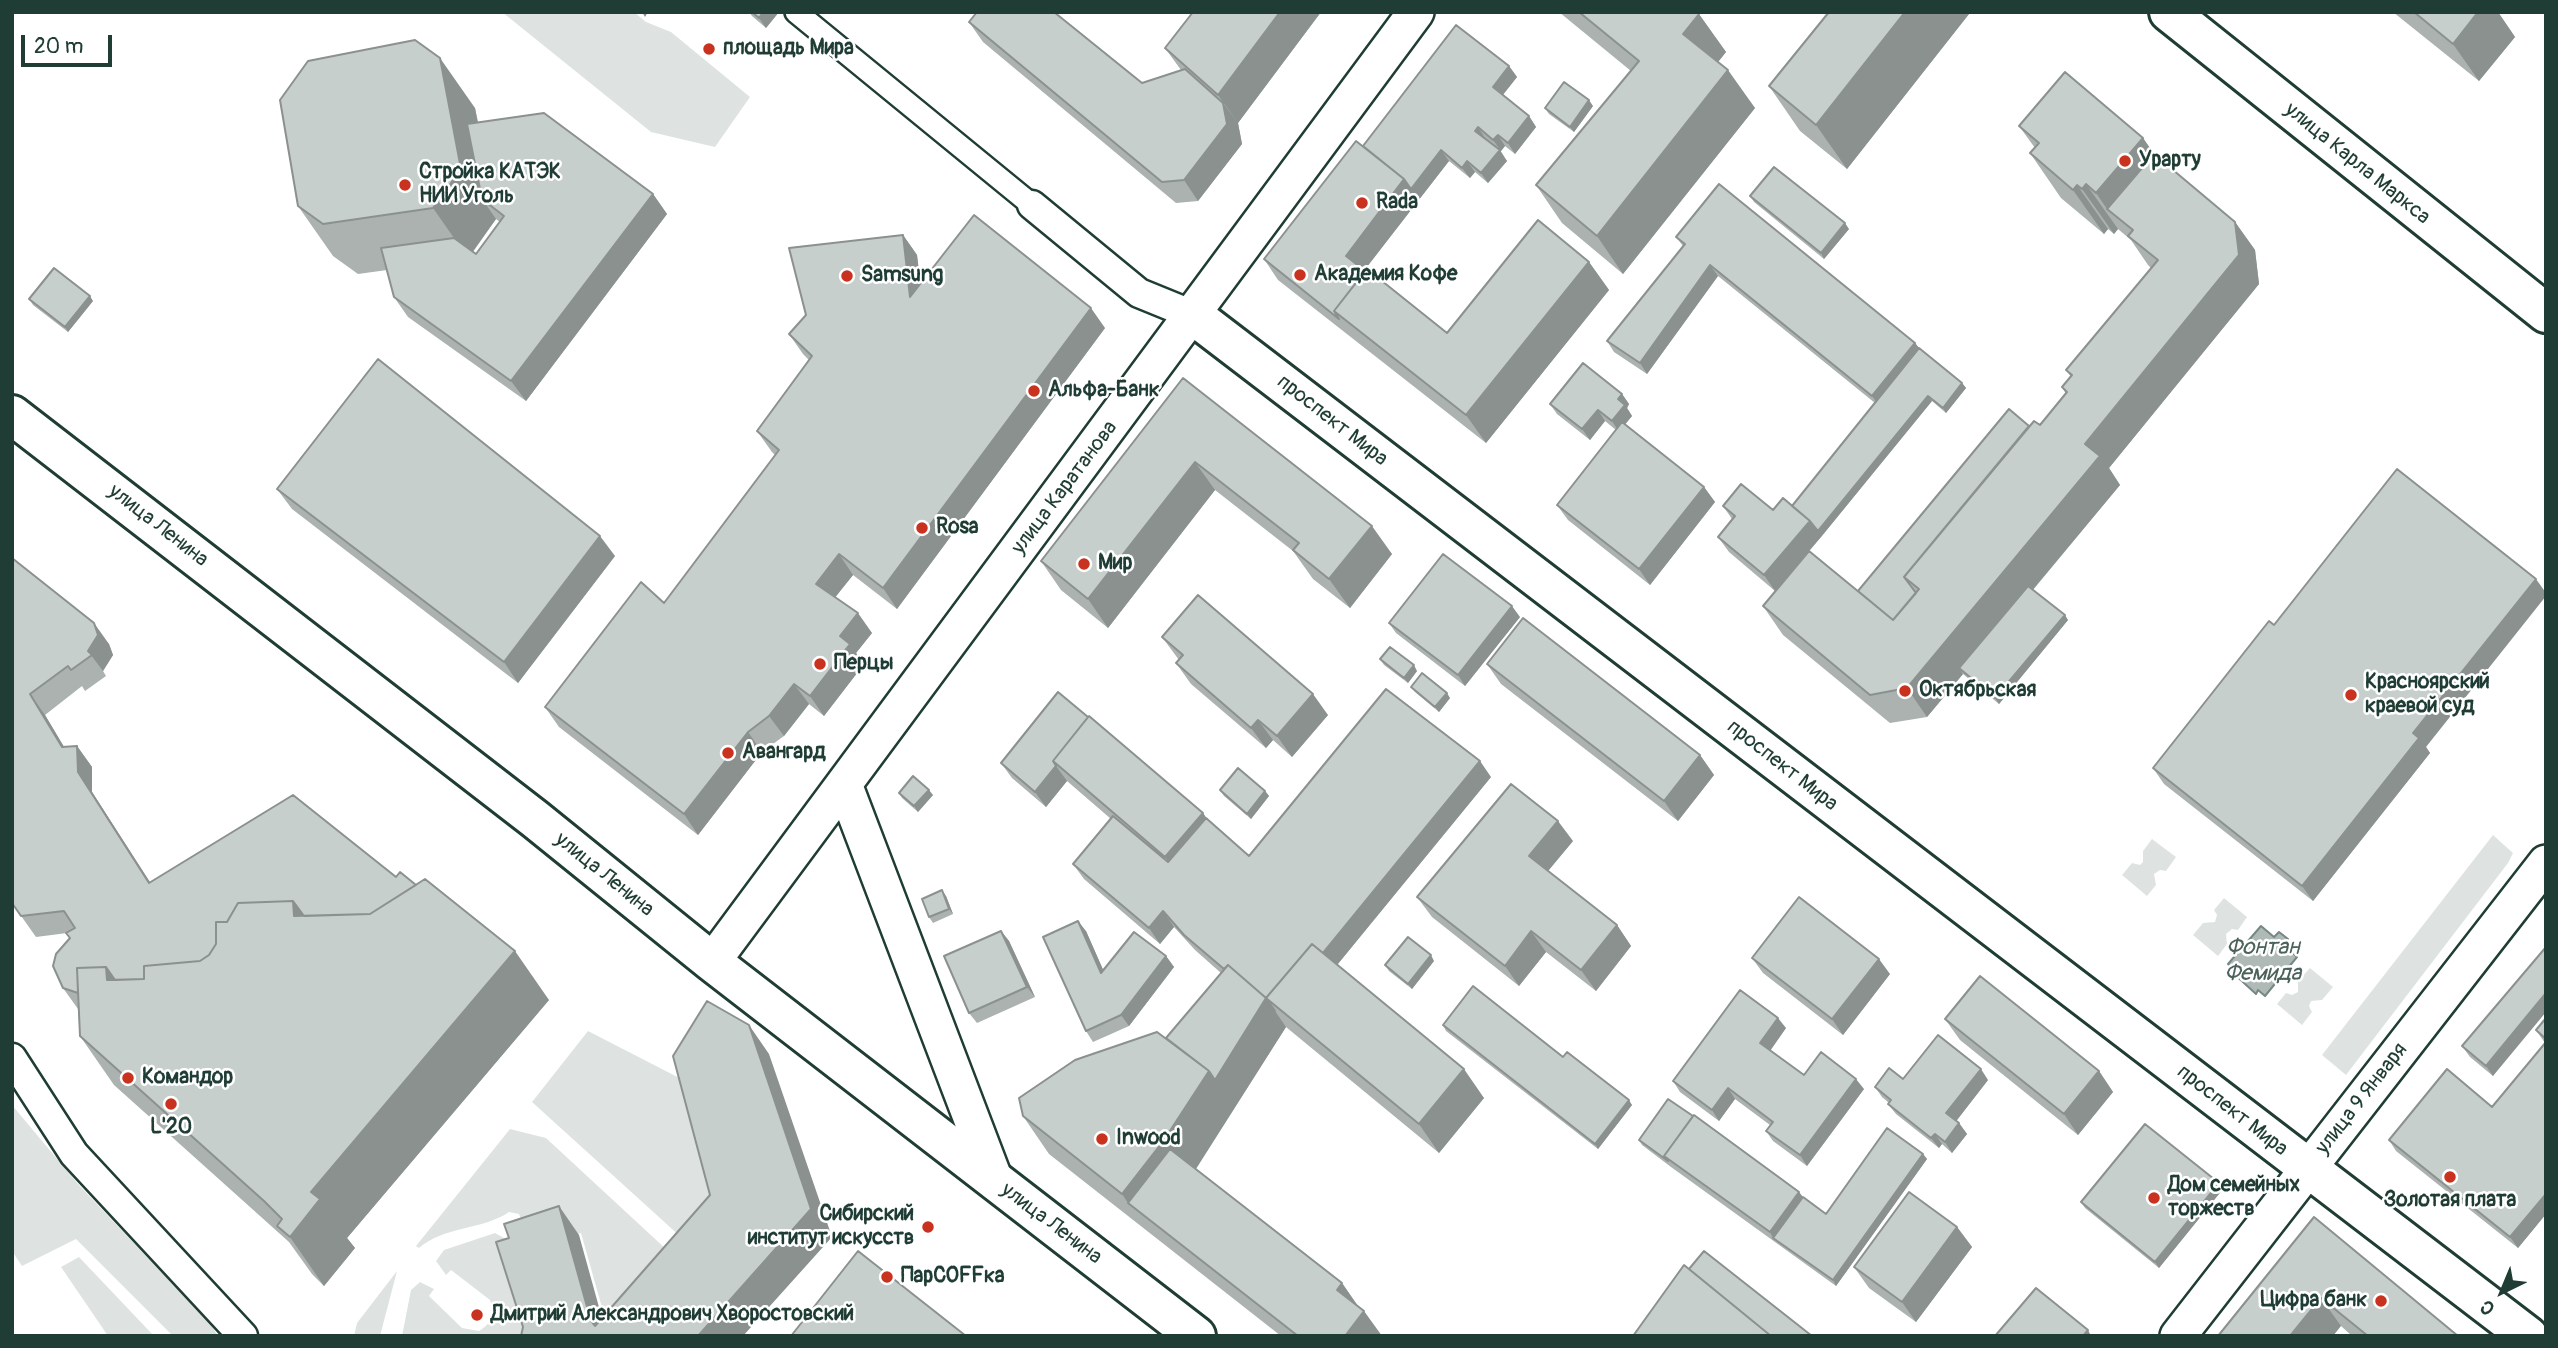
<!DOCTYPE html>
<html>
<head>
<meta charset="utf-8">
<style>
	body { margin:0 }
	#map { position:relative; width:2558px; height:1348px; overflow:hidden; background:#fff; font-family:Pangolin,sans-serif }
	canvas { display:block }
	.frame { position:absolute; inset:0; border:14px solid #1f3d34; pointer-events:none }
	.north { position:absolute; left:2467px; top:1257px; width:70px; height:70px; -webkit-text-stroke:5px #fff; paint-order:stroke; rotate:223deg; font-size:19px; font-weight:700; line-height:28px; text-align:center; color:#1f3d34 }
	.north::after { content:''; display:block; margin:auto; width:24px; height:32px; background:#1f3d34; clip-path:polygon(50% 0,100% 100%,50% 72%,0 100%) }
	.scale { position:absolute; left:21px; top:35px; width:91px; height:32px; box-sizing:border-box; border:4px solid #1f3d34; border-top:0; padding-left:9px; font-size:21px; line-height:24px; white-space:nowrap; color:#1f3d34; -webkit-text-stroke:5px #fff; paint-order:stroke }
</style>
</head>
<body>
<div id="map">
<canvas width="2558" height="1348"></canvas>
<div class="frame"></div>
<div class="north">С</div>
<div class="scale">20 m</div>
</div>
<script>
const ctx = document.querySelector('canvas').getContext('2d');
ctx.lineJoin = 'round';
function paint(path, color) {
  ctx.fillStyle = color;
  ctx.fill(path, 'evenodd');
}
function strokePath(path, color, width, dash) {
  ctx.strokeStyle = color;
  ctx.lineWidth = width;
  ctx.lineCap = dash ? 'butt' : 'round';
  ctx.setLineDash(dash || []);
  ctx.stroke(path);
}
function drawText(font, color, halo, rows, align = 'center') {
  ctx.font = font + ' Pangolin,sans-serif';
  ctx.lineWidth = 5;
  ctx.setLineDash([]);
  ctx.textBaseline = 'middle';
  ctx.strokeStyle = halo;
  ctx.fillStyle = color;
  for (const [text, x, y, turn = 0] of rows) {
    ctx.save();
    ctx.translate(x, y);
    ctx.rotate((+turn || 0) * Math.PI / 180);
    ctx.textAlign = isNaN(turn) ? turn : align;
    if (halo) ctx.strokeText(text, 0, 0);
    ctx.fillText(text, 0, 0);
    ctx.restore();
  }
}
paint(new Path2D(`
	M502,12H634L646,22L671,32L750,97L715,147L651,132Z
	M2493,835L2513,853L2508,863L2346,1075L2322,1055Z
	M2152,839L2176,857L2166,871L2160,870L2154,874L2156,885L2147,896L2122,875L2132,863L2140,865L2143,862V851Z
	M2224,898L2247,917L2238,930L2232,929L2226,934L2227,944L2218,956L2193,935L2203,923L2215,922L2217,915L2214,910Z
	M2310,968L2333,987L2322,1000L2311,1001L2309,1006L2312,1012L2302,1025L2277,1004L2286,993L2292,995L2298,992V981Z
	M588,1031L693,1085L728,1223L682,1238L532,1102Z
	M12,1105L78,1184L211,1325L218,1336H173L76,1239L22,1266L12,1251Z
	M510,1129L546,1138L667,1250L610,1336L581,1233L532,1247L519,1214L509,1212C483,1230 444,1226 419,1248L416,1246Z
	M495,1233L504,1238L534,1336H402L411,1290L420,1282L434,1289L429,1296L462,1328L479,1331C492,1323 495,1315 490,1300L451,1270L446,1275L436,1261L444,1250Z
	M79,1257L154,1336H108L61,1267Z
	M397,1271L380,1336H354L357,1323Z`), '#dee3e2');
const water = new Path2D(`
	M2261,926L2274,937L2279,932L2288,939L2284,945L2297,957L2265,996L2258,990L2256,994L2232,972L2234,970L2228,964Z`);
paint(water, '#afbab7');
strokePath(water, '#758883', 2);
const pedestrian = new Path2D(`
	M796,12L1032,205`);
const minor = new Path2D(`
	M1032,205L1139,293L1193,315
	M12,1058L74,1154L243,1336`);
const tertiary = new Path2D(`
	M844,784L996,1183
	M712,962L1416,12
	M2178,1336L2546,863`);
const secondary = new Path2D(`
	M1193,315L2528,1336`);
const primary = new Path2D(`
	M2169,12L2546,313
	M12,415L535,819L712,962L1196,1336`);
strokePath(pedestrian, '#1f3d34', 26);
strokePath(minor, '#1f3d34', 33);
strokePath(tertiary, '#1f3d34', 40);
strokePath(secondary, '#1f3d34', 44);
strokePath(primary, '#1f3d34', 44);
strokePath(pedestrian, '#fff', 21);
strokePath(minor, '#fff', 28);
strokePath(tertiary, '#fff', 35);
strokePath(secondary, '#fff', 38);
strokePath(primary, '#fff', 38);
paint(new Path2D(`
	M749,12H779L766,28L752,16Z
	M1193,12H1321L1238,123L1242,144L1198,201L1176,203L983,42L969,22L1142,83L1181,70L1165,48Z
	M1559,12H1697L1726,52L1718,62L1755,108L1623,274L1562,223L1536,185L1631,71Z
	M1829,12H1969V14L1847,169L1800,131L1769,86Z
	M2393,12H2498L2515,37L2479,81Z
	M1509,66L1517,77L1503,95L1529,116L1536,127L1515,154L1505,146L1501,151L1485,138L1507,161L1488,183L1475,172L1470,178L1449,161L1364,270L1447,333L1589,262L1609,290L1486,443L1278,280L1264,259L1363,146Z
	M1593,106L1574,132L1549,114L1545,108Z
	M475,108L478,122L653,194L667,214L526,401L408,317L394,297L387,270L358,274L333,256L298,206ZM496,219L500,222L476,254L473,252Z
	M2019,126L2143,138L2154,154L2235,222L2255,250L2259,284L2109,468L2120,485L2033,590L2068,620L1999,704L1963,674L1927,717L1890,723L1783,635L1763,606L1858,591L2029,426L2040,425L2066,394L2062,387L2071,377L2066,370L2151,268L2148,265L2131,240L2118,229L2114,234L2108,229L2104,234L2061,198L2030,153L2035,148Z
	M1750,196L1849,229L1824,259L1754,202Z
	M903,235L917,255L920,284L1105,328L897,609L853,575L835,597L872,633L856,653L864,664L824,716L809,704L784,736L762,752L698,835L559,727L545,707L664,603L775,455L772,452L757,431L809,360L803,354L789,334Z
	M1676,237L1915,343L1919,348L1962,383L1966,388L1946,413L1932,401L1821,537L1775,591L1729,552L1718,537L1732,519L1723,506L1773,510L1792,506L1875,403L1718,276L1647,374L1614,352L1607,341L1683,246Z
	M29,299L93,301L68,332L33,305Z
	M1183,378L1392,554L1350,608L1313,579L1293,551L1215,490L1108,628L1061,590L1041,561Z
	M1622,394L1629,404L1627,408L1632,416L1625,424L1704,487L1715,502L1650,585L1568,520L1557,505L1616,430L1605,421L1590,440L1557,414L1550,404Z
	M277,489L615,556L518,683L292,509Z
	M12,558L109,644L113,655L103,671L106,676L85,691L82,686L45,715L64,747L77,746L92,767V792L150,882L549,1000L347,1238L355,1248L324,1286L312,1274L289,1242L114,1085L80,1036L78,1009L63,988L70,938L67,933L36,937L12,903Z
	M1520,617L1465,686L1396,633L1389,623Z
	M1162,637L1328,715L1292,757L1273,740L1266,748L1191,684L1176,663L1179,660Z
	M1380,659L1417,671L1408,683L1384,665Z
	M1487,664L1700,755L1714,775L1678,821L1501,684Z
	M1411,687L1450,698L1439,712L1415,692Z
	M1058,692L1203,813L1206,818L1249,856L1491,777L1337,965L1484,1098L1439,1153L1286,1027L1196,1169L1342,1283L1358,1306L1382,1336H1281L1049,1154L1023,1116L1166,1038L1221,973L1195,950L1174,927L1160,944L1084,879L1073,864L1111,819L1067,781L1046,807L1012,778L1001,763Z
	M2426,747L2430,753L2313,901L2164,784L2153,768Z
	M1220,790L1265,791L1269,796L1251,819L1224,796Z
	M899,793L933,795L918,812L902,798Z
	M1573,841L1548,871L1617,925L1631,946L1596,991L1546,952L1519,986L1432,917L1417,897Z
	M946,896L953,914L933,923L929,917Z
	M1001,931L1009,941L1035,997L977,1023L969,1013Z
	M1086,931L1103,970L1166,956L1174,967L1129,1026L1093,1042L1086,1031Z
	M2546,947L2493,1076L2470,1057L2462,1046Z
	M1752,958L1890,974L1843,1035L1763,973Z
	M1434,961L1412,989L1389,971L1385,965Z
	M2546,1018V1214L2518,1248L2396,1151L2389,1140L2492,1107L2545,1043L2536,1030Z
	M1945,1019L2099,1071L2113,1092L2078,1135L1960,1040Z
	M1443,1025L1563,1057L1632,1105L1598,1149L1446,1031Z
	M1786,1028L1770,1050L1804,1075L1864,1089L1807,1166L1773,1141L1766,1131L1770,1125L1735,1099L1719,1121L1680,1092L1673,1081Z
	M1903,1079L1988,1080L1956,1121L1959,1123L1967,1134L1952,1153L1942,1144L1939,1148L1896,1114L1888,1104L1889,1103L1882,1097L1875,1087Z
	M1639,1140L1803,1197L1826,1214L1923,1154L1927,1159L1836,1286L1671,1167L1642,1145Z
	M2223,1189L2159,1268L2085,1208L2081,1202Z
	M2314,1217L2458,1336H2352L2341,1326L2218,1336Z
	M1957,1227L1972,1247L1916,1322L1869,1288L1854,1267Z`), '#abb2af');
paint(new Path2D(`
	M642,12H648L645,17Z
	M763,12H779L766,28L759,18Z
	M1280,12H1321L1238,123L1218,95Z
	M1905,12H1969V14L1847,169L1816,125Z
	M2478,12H2498L2515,37L2479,81L2453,44Z
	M1699,14L1726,52L1710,72L1683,34Z
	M440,58L475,108L494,208L482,199L496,219L468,258L433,208Z
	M1509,66L1517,77L1501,97L1493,87Z
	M1728,70L1755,108L1623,274L1597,236Z
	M1589,100L1593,106L1574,132L1570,127Z
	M1223,103L1238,123L1242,144L1198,201L1184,180Z
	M1529,116L1536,127L1515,154L1508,143Z
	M1478,127L1485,138L1482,141L1475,131Z
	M1498,135L1505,146L1501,151L1493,140Z
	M2143,138L2174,183L2107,209L2096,193Z
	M1441,150L1449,161L1360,276L1346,256L1404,179Z
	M1500,150L1507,161L1488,183L1481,173Z
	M1467,161L1475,172L1470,178L1462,168Z
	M2086,184L2118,229L2114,234L2082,189Z
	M2077,185L2108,229L2104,234L2073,190Z
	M653,194L667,214L526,401L511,381Z
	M2235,222L2255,250L2259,284L2109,468L2120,485L1964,672L1959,668L1963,674L1927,717L1907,688L2085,444Z
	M1845,223L1849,229L1824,259L1821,253Z
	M903,235L917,255L925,318L910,297Z
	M1589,262L1609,290L1486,443L1466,415Z
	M1710,265L1718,276L1647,374L1640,363Z
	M90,296L93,301L68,332L65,327Z
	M1091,308L1105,328L897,609L883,588Z
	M1915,343L1923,353L1880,407L1872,396Z
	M1962,383L1966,388L1946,413L1943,408Z
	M1622,394L1629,404L1627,408L1632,416L1619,432L1612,421L1618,399Z
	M1928,396L1932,401L1821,537L1775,591L1764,575L1810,521Z
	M1598,410L1605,421L1590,440L1582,429Z
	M1195,462L1215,490L1108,628L1088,599Z
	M1704,487L1715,502L1650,585L1639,569Z
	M1372,526L1392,554L1350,608L1329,579Z
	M600,536L615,556L518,683L504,662Z
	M839,554L853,575L830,604L816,584Z
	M2536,579L2546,593V596L2426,747L2430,753L2313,901L2302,886L2413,733Z
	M1512,606L1520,617L1465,686L1458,675Z
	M858,613L872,633L856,653L864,664L824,716L810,696L840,636Z
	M2065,615L2068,620L1999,704L1995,698Z
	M94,623L109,644L113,655L103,671L88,651Z
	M1414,665L1417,671L1408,683L1404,678Z
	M794,684L809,704L784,736L769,716Z
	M1447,693L1450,698L1439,712L1435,707Z
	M30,694L45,715L76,767L62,747Z
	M1313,694L1328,715L1292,757L1277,736Z
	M1258,720L1273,740L1266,748L1251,728Z
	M748,732L762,752L698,835L684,814Z
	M77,746L92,767V792L163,903L149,883L78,772Z
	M1700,755L1714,775L1678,821L1664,801Z
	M1480,761L1491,777L1292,1020L1278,1008Z
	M1056,766L1067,781L1046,807L1035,792Z
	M929,790L933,795L918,812L914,806Z
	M1265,791L1269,796L1251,819L1247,814Z
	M1203,813L1217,833L1179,877L1165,857Z
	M1558,821L1573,841L1543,877L1529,856Z
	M942,890L946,896L953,914L949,909Z
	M293,901L324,944L294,916Z
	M1163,911L1174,927L1160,944L1149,928Z
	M1078,921L1086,931L1109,983L1101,973Z
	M1617,925L1631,946L1596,991L1581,970Z
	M1001,931L1009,941L1035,997L1027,987Z
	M1531,931L1546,952L1519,986L1505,966Z
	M515,951L549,1000L347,1238L355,1248L324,1286L290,1237L311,1192Z
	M1431,955L1434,961L1412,989L1408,984Z
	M1166,956L1174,967L1129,1026L1121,1015Z
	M1879,959L1890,974L1843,1035L1832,1019Z
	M106,967L135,1009L107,980Z
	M2546,993V1012L2493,1076L2486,1066Z
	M1266,998L1286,1027L1190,1178L1128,1203L1122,1194L1209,1071Z
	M1778,1018L1786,1028L1768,1054L1760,1043Z
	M749,1025L769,1054L832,1237L743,1336H698Z
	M1464,1069L1484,1098L1439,1153L1419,1124Z
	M1981,1069L1988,1080L1954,1124L1946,1113Z
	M2099,1071L2113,1092L2078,1135L2064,1114Z
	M1856,1079L1864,1089L1807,1166L1800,1155Z
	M1728,1088L1735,1099L1719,1121L1712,1110Z
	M1629,1100L1632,1105L1598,1149L1595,1144Z
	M1959,1123L1967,1134L1952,1153L1945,1142Z
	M1935,1134L1942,1144L1939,1148L1931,1138Z
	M1923,1154L1927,1159L1836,1286L1833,1280Z
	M2219,1183L2223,1189L2159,1268L2155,1262Z
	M1799,1192L1807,1202L1773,1238L1770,1232Z
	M2546,1194V1214L2518,1248L2510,1237Z
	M559,1206L579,1235L607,1336H601L591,1321Z
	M1957,1227L1972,1247L1916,1322L1902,1302Z
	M1342,1283L1362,1312L1337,1290Z
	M2321,1298L2341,1326L2333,1336H2290Z
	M1364,1311L1382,1336H1345Z
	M2088,1330L2091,1336H2083Z`), '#8b918f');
const building = new Path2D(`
	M752,12H763L759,18Z
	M977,12H1054L1142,83L1185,69L1223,103L1227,124L1184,180L1162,182L969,22Z
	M1193,12H1280L1218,95L1165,48Z
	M1579,12H1697L1699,14L1683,34L1728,70L1597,236L1536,185L1639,61Z
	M1829,12H1905L1816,125L1769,86Z
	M2414,12H2478L2453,44Z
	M1456,25L1509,66L1493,87L1529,116L1508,143L1498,135L1493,140L1478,127L1475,131L1500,150L1481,173L1467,161L1462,168L1441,150L1411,189L1404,179L1363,146Z
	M415,40L440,58L461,169L433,208L323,224L298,206L280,100L308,61Z
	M2065,72L2143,138L2096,193L2086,184L2082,189L2077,185L2073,190L2030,153L2039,143L2019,126Z
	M1564,82L1589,100L1570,127L1545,108Z
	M544,113L653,194L511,381L394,297L381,248L454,238L476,254L504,216L482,199L467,124Z
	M1356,141L1404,179L1346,256L1365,271L1334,311L1339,319L1264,259Z
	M2154,154L2235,222L2239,255L2085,444L2100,456L1907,688L1870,695L1763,606L1809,551L1893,620L1919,589L1904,577L2034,421L2040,425L2067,392L2062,387L2072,375L2066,370L2158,260L2128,236L2133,230L2107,209Z
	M1774,167L1845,223L1821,253L1750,196Z
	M1719,184L1915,343L1872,396L1710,265L1640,363L1607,341L1685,244L1676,237Z
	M974,215L1091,308L883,588L839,554L816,584L858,613L840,636L850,644L810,696L794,684L769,716L748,732L684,814L545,707L641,582L664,603L779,450L757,431L812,356L789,334L806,315L789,248L903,235L910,297Z
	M1538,220L1589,262L1466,415L1334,311L1367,269L1447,333Z
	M54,268L90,296L65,327L29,299Z
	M1919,348L1962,383L1943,408L1928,396L1818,531L1810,521L1792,506Z
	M378,359L600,536L504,662L277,489Z
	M1583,363L1622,394L1618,399L1625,405L1612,421L1598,410L1582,429L1550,404Z
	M1183,378L1372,526L1329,579L1293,550L1299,543L1195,462L1088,599L1041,561Z
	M2009,409L2029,426L1904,577L1916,593L1893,620L1858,591Z
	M1622,422L1704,487L1639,569L1557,505Z
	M2397,469L2536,579L2413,733L2419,738L2302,886L2153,768L2269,621L2274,625Z
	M1741,484L1773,510L1783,498L1810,521L1764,575L1718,537L1735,516L1723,506Z
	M1443,554L1512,606L1458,675L1389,623Z
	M12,558L94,623L98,635L88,651L92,655L71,670L68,666L30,694L62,747L77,746L78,772L149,883L293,795L396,877L400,872L416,885L370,914L304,916L293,901L238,903L227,922H216V944L209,955L200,961L144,966V979L115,980L106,967L77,968L78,993L63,988L53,966L56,954L70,938L66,933L75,928L64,911L21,916L12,903Z
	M2028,586L2065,615L1995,698L1959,668Z
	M1198,595L1313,694L1277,736L1258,720L1251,728L1176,663L1183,655L1162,637Z
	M1523,618L1700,755L1664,801L1487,664Z
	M1390,647L1414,665L1404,678L1380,659Z
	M1422,673L1447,693L1435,707L1411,687Z
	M1386,689L1480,761L1323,953L1312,944L1266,998L1275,1011L1266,998L1228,965L1224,969L1184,935L1163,911L1149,928L1073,864L1113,816L1168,862L1206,818L1249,856Z
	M1058,692L1088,717L1053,761L1056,766L1035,792L1001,763Z
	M1089,716L1203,813L1165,857L1053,761Z
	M1238,768L1265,791L1247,814L1220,790Z
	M913,776L929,790L914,806L899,793Z
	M1511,784L1558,821L1529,856L1617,925L1581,970L1531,931L1505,966L1417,897Z
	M425,879L515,951L311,1192L320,1199L290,1237L277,1226L282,1219L264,1201L80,1036L77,968L106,967L107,980L144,979V966L200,961L209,955L216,944V922H227L238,903L293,901L294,916L370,914Z
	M942,890L949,909L929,917L922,899Z
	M1799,897L1879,959L1832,1019L1752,958Z
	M1078,921L1101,973L1134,932L1166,956L1121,1015L1086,1031L1043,937Z
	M1001,931L1027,987L969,1013L944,956Z
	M1408,937L1431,955L1408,984L1385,965Z
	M1312,944L1464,1069L1419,1124L1266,998Z
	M2546,947V993L2486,1066L2462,1046Z
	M1228,965L1266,998L1215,1080L1209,1071L1166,1038Z
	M1980,976L2099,1071L2064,1114L1945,1019Z
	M1473,986L1563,1057L1567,1052L1629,1100L1595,1144L1443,1025Z
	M1740,990L1778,1018L1760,1043L1804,1075L1821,1052L1856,1079L1800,1155L1766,1131L1773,1122L1728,1088L1712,1110L1673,1081Z
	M707,1001L749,1025L811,1209L698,1336H521L523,1327L496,1242L509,1238L504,1224L559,1206L591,1321L595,1326L710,1195L673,1056Z
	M2546,1018V1039L2536,1030Z
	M1157,1032L1209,1071L1164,1140L1122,1194L1023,1116L1019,1098L1075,1060Z
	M1938,1035L1981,1069L1946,1113L1959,1123L1945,1142L1935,1134L1931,1138L1888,1104L1891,1100L1875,1087L1889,1068L1903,1079Z
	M2546,1042V1194L2510,1237L2389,1140L2447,1069L2492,1107Z
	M1668,1099L1693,1116L1664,1156L1668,1161L1639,1140Z
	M1694,1115L1799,1192L1770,1232L1664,1156Z
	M2145,1124L2219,1183L2155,1262L2081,1202Z
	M1887,1128L1923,1154L1833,1280L1773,1238L1803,1197L1826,1214Z
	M1170,1149L1342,1283L1337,1290L1364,1311L1345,1336H1298L1128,1203Z
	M1909,1192L1957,1227L1902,1302L1854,1267Z
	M2314,1217L2458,1336H2368L2321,1298L2290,1336H2218Z
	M858,1251L966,1336H791Z
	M1704,1251L1812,1336H1771L1689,1269Z
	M1684,1265L1771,1336H1633Z
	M2036,1288L2088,1330L2083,1336H1995Z`);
paint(building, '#c7cfcc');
strokePath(building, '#8b918f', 2);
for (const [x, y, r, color] of [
	[709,49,7,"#c8321e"],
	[2125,161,7,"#c8321e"],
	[405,185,7,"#c8321e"],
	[1362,203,7,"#c8321e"],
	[1300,275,7,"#c8321e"],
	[847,276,7,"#c8321e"],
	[1034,391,7,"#c8321e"],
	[922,528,7,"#c8321e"],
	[1084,564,7,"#c8321e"],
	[820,664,7,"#c8321e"],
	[1905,691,7,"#c8321e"],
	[2351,695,7,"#c8321e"],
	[728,753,7,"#c8321e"],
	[128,1078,7,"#c8321e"],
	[171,1104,7,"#c8321e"],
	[1102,1139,7,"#c8321e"],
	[2450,1177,7,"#c8321e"],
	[2154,1198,7,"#c8321e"],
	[928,1227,7,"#c8321e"],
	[887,1277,7,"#c8321e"],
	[2381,1301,7,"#c8321e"],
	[477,1315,7,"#c8321e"]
]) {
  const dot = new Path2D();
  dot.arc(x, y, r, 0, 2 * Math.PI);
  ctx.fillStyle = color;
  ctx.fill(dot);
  strokePath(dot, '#fff', 2.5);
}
drawText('bold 21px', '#1f3d34', '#fff', [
	["площадь Мира",723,49],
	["Урарту",2139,161],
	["Стройка КАТЭК",419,173],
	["НИИ Уголь",419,197],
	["Rada",1376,203],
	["Академия Кофе",1314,275],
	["Samsung",861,276],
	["Альфа-Банк",1048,391],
	["Rosa",936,528],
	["Мир",1098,564],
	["Перцы",834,664],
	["Красноярский",2365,683],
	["краевой суд",2365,707],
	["Октябрьская",1919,691],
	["Авангард",742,753],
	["Командор",142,1078],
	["L'20",171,1128,"center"],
	["Inwood",1116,1139],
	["Дом семейных",2168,1186],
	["торжеств",2168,1210],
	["Золотая плата",2450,1201,"center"],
	["Сибирский",914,1215,"right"],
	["институт искусств",914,1239,"right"],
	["ПарCOFFка",901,1277],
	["Цифра банк",2367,1301,"right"],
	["Дмитрий Александрович Хворостовский",491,1315]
], 'left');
drawText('21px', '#1f3d34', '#fff', [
	["улица Карла Маркса",2357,164,39],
	["проспект Мира",1332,421,38],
	["улица Каратанова",1065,488,-53],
	["улица Ленина",158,526,38],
	["проспект Мира",1782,766,38],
	["улица Ленина",604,875,39],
	["улица 9 Января",2362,1099,-52],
	["проспект Мира",2232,1111,38],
	["улица Ленина",1051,1224,37]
]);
drawText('italic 23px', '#4a625b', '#fff', [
	["Фонтан",2263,948],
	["Фемида",2263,974]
]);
</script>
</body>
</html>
